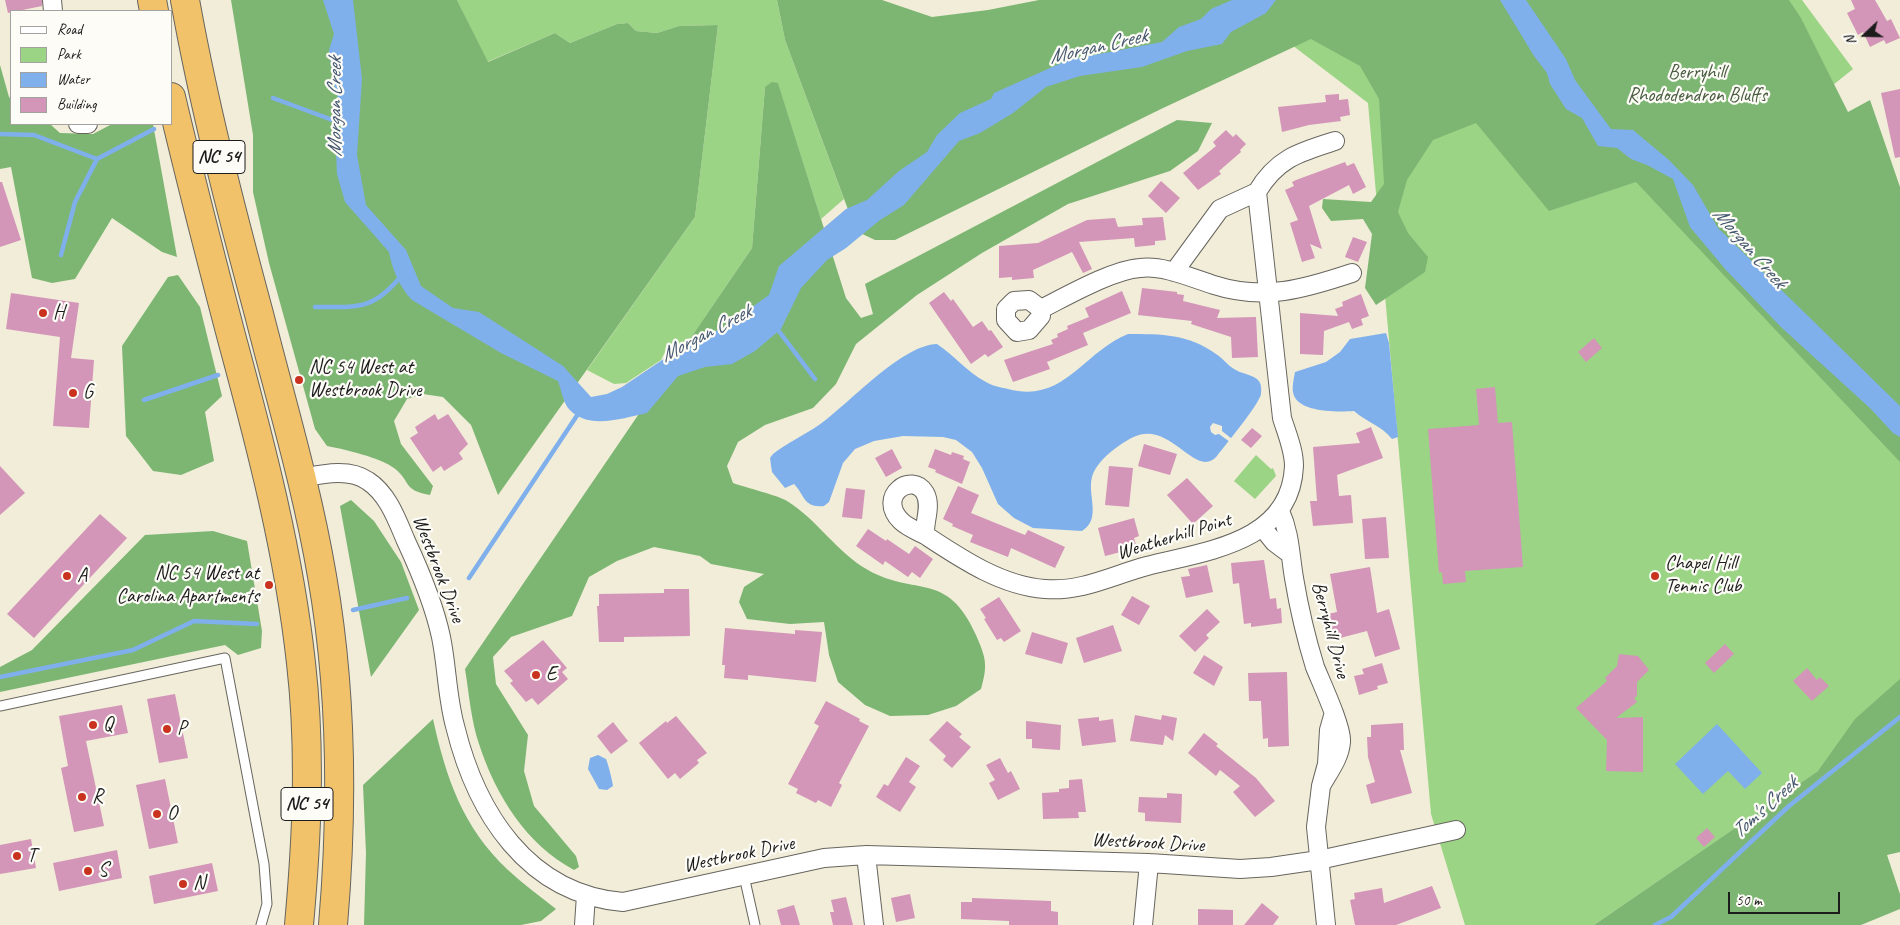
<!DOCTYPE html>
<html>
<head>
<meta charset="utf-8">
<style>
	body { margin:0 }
	#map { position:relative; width:1900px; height:925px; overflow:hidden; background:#f1edd8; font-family:Caveat,sans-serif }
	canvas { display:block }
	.legend { position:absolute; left:10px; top:10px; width:162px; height:115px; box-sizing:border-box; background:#fdfcf7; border:1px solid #a3a29f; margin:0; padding:6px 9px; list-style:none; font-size:15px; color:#1c1c1c }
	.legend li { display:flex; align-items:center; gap:10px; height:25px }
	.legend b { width:25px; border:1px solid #a3a29f }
	.north { position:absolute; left:1840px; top:10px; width:50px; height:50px; -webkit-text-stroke:4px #fdfcf7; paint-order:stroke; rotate:249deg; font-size:14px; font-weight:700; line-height:20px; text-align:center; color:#1c1c1c }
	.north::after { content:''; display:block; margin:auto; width:18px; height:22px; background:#1c1c1c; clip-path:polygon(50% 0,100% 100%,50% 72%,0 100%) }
	.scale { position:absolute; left:1728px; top:892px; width:112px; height:22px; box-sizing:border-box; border:2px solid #1c1c1c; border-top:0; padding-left:6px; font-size:15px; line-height:18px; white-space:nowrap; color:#1c1c1c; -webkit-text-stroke:4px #fdfcf7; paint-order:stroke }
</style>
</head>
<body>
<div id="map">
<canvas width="1900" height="925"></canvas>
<ul class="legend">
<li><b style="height:6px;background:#fff"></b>Road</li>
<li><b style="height:14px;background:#9cd486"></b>Park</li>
<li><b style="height:14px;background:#7fb0eb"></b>Water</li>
<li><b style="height:14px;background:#d395b8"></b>Building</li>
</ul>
<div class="north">N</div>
<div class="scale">50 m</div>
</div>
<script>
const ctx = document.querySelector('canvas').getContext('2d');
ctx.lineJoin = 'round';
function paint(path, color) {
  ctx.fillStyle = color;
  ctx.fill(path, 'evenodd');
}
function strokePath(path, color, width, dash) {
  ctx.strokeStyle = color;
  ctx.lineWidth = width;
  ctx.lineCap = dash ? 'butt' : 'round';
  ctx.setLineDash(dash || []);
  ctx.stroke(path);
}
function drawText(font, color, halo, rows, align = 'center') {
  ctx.font = font + ' Caveat,sans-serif';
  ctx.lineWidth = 4.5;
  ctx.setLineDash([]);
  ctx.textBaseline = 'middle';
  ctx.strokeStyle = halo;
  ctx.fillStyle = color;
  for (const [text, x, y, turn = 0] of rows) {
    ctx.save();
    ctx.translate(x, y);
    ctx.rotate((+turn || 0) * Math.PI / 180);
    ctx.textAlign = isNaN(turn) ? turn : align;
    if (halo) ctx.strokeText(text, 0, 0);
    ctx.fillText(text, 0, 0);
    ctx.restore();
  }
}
paint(new Path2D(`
	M457,0H777L785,40L844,199L821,219L778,84L765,87L752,248L686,345L664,354L661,360L626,383L614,384L587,370L695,217L718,25L679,26L657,33L636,31L628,23L617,24L570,43L555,33L487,62Z
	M1233,0H1802L1853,69L1686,203L1900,412V715L1594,925H1465L1431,814L1368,103Z
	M1256,455L1271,469L1273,468L1276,476L1255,499L1234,481Z`), '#9cd486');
paint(new Path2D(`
	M231,0H457L488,62L555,33L570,43L617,24L628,23L636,31L657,33L679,26L718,25L695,217L498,495L471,425L443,397L423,394L407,399L394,421L401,444L433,486L430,495C402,490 412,482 394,468C381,458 344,449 327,446L315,429L269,263L253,192V135Z
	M777,0H882L932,17L988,10L1039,0H1789L1801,18L1848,112L1870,100L1900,187V462L1636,182L1549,211L1476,123L1433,140L1407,180L1398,212L1408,233L1428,257L1425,272L1376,305L1365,288L1372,234L1363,219L1331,221L1322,208L1323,199L1371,202L1384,184L1379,99L1360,66L1311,39L1161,109L895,240H875L856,231L785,40Z
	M0,65L9,97L11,99V124H50L60,133L93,134L112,124H153L177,257L162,252L112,218L75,279L52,283L32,278L11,167L0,169Z
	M772,82L778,83L846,298L861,318L873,314L865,284L1177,120L1212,123L1198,151L1170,171L1068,204L982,253L917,295L856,344L836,384L813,408L765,425L738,442L727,466L733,483C747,488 777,495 787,501C818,520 836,552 868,570C916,597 947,570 976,635C986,658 988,665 981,689L956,706L928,715L890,716L865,705L838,682L829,655L824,622L790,624L747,619L739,602L744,587L764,574L711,564L700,556L654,547L617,561L589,577L572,616L511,637L493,657L496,684L528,735L524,771L534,806L576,856L579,867L574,870C526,844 496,796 479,744C471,721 469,693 465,669L752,248L765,87Z
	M178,275L200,307L222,396L205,412L214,461L181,475L153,471L126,436L122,346L168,277Z
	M351,500L374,521L401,562L419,610L371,677L340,506Z
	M213,531L247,541L262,631L261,648L238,655L225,645L0,692V667L32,650L145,535Z
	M1900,679V852L1887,855L1900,894V909L1861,925H1594L1818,771L1855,719Z
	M433,719C446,778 463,828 508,870C523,884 540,896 556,909L541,921L521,925H364L366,853L363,785Z`), '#7db673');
paint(new Path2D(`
	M323,0H353L362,79L357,155L366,205L406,250L421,286L453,308L479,312L563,366L591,397L607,394L622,387L674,352L724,327L769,295L779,266L846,209L867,200L899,171L927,152L937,135L960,113L991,99L994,93L1068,60L1162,42L1179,27L1201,19L1211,9L1232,0H1276L1266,13L1231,32L1222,44L1187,51L1142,67L1080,76L1046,87L1013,113L980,133L959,141L904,205L880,220L846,248L827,260L801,288L781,329L755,351L732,364L705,367L678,376L647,413C623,418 587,431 568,408C563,401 561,389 558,381L501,353L412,300C400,288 392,269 389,252L345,202L337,174L336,153L341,129V109L333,80L329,50L334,34Z
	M1500,0H1526L1566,59L1575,80L1611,129L1633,130L1669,160L1693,185L1718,228L1900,406V437L1893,433L1871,409L1781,327L1726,270L1690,227L1673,179L1647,165L1631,159L1617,148L1598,146L1582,118L1566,109L1550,84L1547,73L1534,56Z
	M1386,333L1389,343L1398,437L1392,439C1381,425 1366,422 1354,411C1338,412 1296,413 1293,392C1292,386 1294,378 1295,372L1326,362L1340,352L1350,339Z
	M1128,334C1161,334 1189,334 1216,354C1223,358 1227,365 1234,369C1246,377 1264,373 1261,394C1259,405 1225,445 1217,456C1196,480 1172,422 1136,436C1121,442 1096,461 1092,477C1087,495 1102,519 1082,531L1033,528L1014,518L998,504L982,468L972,452L956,440L943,437L903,436L874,441L855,449L843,463L829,502L824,506C803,508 805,495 794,484L785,488L772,472L770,458L773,454C787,443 804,435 819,425C849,404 901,345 937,344C954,355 967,372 986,382C992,386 1000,387 1008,389C1064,404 1083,352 1128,334Z
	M1717,724L1762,773L1745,789L1728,771L1703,794L1675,764Z
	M598,755L606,759C608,763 613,783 613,786L607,790L599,789L588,769L590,758Z`), '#7fb0eb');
paint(new Path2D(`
	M1213,423L1222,426V431L1232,439L1230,442L1219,434L1215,435L1211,432L1210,427Z`), '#f1edd8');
strokePath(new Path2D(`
	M273,98L346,125
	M0,134L34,135L97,159L154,129
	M61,255L75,202L97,159
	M315,307C357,307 373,311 402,275
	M775,326L815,379
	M144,400L218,375
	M469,578L580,411
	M353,610L407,598
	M0,677L133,650L194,621L257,624
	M1655,925L1671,917L1789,806L1900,717`), '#7fb0eb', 4.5);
paint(new Path2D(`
	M5,0H42V6L8,13Z
	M1851,0H1875L1887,21L1891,19L1900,38L1886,44L1884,40L1870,47L1863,32L1858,35L1847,13L1855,9Z
	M1900,89V157L1895,158L1881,93Z
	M1339,94V100L1348,99L1350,115L1340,117L1341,121L1309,125L1282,132L1278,107L1326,102L1325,95Z
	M1226,130L1233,137L1236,134L1246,144L1240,150L1241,152L1219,171L1221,174L1198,190L1183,173L1216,146L1213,142Z
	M1345,162L1347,166L1354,163L1366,187L1353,194L1349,185L1309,206L1322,249L1310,244L1315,258L1302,262L1290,223L1298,220L1285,190L1294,186L1292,182L1296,180Z
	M1161,181L1180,198L1166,213L1148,196Z
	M0,182H2L21,240L0,247Z
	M1163,217L1166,240L1155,241V245L1135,247L1134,238L1079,242L1092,269L1083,273L1072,252L1033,270L1034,278L1012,280V277L999,278V246L1038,243L1087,220L1115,218L1118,227L1143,225L1142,218Z
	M1353,237L1367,242L1358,262L1345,257Z
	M1142,288L1177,292V294L1184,295L1183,301L1220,310L1217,318L1256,317L1258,357L1232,358L1231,337L1191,324L1192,321L1138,315Z
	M1122,291L1131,313L1083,333L1088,345L1047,362L1050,369L1013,382L1004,360L1053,344L1051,340L1058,337L1057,334L1068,329L1067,326L1089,317L1085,308Z
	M944,292L951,301L953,299L973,327L982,321L989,331L991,330L1003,347L988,357L985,354L971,364L929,303Z
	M11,293L79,303L71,358L94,360L89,428L53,426L60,337L6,329Z
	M1361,294L1369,316L1361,319L1363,325L1352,329L1349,322L1324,331L1323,355L1300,354V313L1338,316L1335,309L1343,306L1342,302Z
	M1594,338L1602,348L1586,362L1578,352Z
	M1495,387L1498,423L1512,422L1523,567L1465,571L1466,582L1443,584L1442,572L1439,573L1428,429L1479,425L1476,389Z
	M435,414L438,420L448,414L468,444L459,453L463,459L444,471L441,466L433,472L410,438L418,433L415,427Z
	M1371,427L1383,458L1337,475L1339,496L1351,495L1353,523L1313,526L1310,501H1317L1313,447L1360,443L1356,433Z
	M1252,428L1262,436L1251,448L1241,440Z
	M1144,444L1177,454L1170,475L1138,466Z
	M892,449L902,468L886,477L875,458Z
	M935,449L951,455L952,452L964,456L963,459L970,462L962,484L935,472L936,470L928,467Z
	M0,466L25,493L0,515Z
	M1109,466L1133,468L1129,507L1105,505Z
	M1187,478L1213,506L1193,524L1167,495Z
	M958,486L979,495L971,513L1025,535L1028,530L1065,547L1055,568L1011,548L1008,557L970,542L973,535L952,526L953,524L943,519Z
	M846,488L865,490L862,519L842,517Z
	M100,514L127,538L34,638L7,614Z
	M1386,517L1389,558L1365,559L1362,519Z
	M1134,518L1139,536L1134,538L1137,548L1105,556L1098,528Z
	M868,529L886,541L887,539L909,554L915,546L933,559L920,578L912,572L908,577L885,561L883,565L856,546Z
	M1264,560L1270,599L1276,598L1277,609L1281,608L1282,623L1251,627V623L1244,624L1239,583L1233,584L1231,563Z
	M1207,565L1213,592L1186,598L1181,577L1190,576L1188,569Z
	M1370,567L1377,613L1389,609L1400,649L1375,657L1367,631L1336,639L1335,637L1327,639L1323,622L1329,620L1328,614L1337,612L1330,574Z
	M664,589H689L690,636L624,637V642H599L597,606H599V594L664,593Z
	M1132,596L1150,606L1139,625L1121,615Z
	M999,597L1021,631L1004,642L1001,638L997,640L984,619L986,618L980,609Z
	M1207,609L1220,622L1206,635L1209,638L1195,652L1179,636Z
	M1113,625L1122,651L1084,663L1076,638Z
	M725,628L795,634V630L822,632L816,682L748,675V680L724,678L725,665H722Z
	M1032,632L1068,643L1062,664L1025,654Z
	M543,640L567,668L562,672L568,679L538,705L532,698L526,702L510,683L513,681L504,671Z
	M1725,644L1734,654L1714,673L1705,663Z
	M1619,654L1638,656L1649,670L1637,682V696L1634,698L1637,702L1616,718L1643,717V772L1606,771L1607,740L1576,708L1607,681L1605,678L1617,666Z
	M1204,655L1223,667L1214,686L1193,673Z
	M1382,663L1388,683L1377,686L1378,689L1359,695L1354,676L1364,674L1362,669Z
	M1807,668L1817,680L1820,677L1829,686L1812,701L1793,681Z
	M1287,672L1289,746L1268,747V738L1263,739L1261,701H1249L1248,673Z
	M175,694L188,758L159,763L147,699Z
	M826,701L860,719L859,721L869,726L839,783L842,785L831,807L818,800L816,803L796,793L798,789L788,784L819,726L814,723Z
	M122,705L128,733L86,741L104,826L74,832L61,768L68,766L59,716Z
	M1135,715L1161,720L1162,715L1177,718L1173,741L1165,735L1163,745L1130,741Z
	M676,716L707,753L697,760L699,763L680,779L675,773L668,779L639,743L666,721L667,723Z
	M1099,717V721L1113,719L1116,742L1082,746L1078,719Z
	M947,721L962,734L959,737L971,747L952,768L943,760L946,756L929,740Z
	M1026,721L1061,725L1060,750L1032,748V739H1026Z
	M613,722L628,741L611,754L597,736Z
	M1403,723L1404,750H1400L1412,793L1371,804L1366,785L1375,782L1368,757L1367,737H1371V725Z
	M1204,733L1218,744L1216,746L1256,778L1275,801L1255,817L1233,792L1240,786L1220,770L1216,776L1188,753Z
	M906,757L920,766L909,782L916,787L900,812L876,797L884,784L888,786Z
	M1000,758L1008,773L1011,771L1020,789L998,800L989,783L995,780L986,765Z
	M165,779L178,843L149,849L136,785Z
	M1082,779L1086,812H1078L1079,818L1043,819L1042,793L1059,792V789L1069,788V780Z
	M1167,793L1182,794L1181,823L1145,821V813L1138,812L1139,797L1167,798Z
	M1707,828L1715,837L1704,847L1696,838Z
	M31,839L36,868L0,874V845Z
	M117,850L122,878L59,891L53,863Z
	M212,863L218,891L154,904L149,876Z
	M1432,886L1441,908L1396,925H1355L1350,900L1355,899L1354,893L1382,888L1384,903Z
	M910,894L915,918L896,922L891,898Z
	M846,897L853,925H833L830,912H834L831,900Z
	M972,898L1051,901V911L1058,912V925H1009V921L961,919V902H972Z
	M1262,903L1279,917L1273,925H1244Z
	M794,905L800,925H781L777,910Z
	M1198,909L1233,910V925H1198Z`), '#d395b8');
const lane = new Path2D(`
	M0,706L225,658L264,864L267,904L261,925
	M744,876L755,925`);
const street = new Path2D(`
	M52,0L53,11
	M78,124H88
	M1174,272L1220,209L1257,192
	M1041,309V316L1029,330L1017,332L1006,320V309L1014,301L1029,300L1041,309C1067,296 1112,270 1140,268C1163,265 1192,278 1214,285C1264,301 1304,289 1352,273
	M302,478C323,474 349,468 368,481C388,494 397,520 406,541C420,571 434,604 441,637C447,666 447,697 455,726C476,812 527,894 623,902L824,858L866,855L1149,863L1240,869L1271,867L1319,860L1456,830
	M1280,511C1290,533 1290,554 1294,578C1299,608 1306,638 1315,667C1321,682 1343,729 1341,742C1340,758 1328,773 1321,786
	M1262,527L1274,542L1290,554
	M925,535C917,531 907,527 901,521C876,496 912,471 925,493C932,506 924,521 925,535C960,558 1001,586 1045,589C1082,592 1113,575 1147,566C1205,551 1291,543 1294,466C1294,450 1287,434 1282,418L1257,192C1277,158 1300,152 1335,141
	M866,855L874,925
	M584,925L586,895
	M1143,925L1149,863
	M1326,925L1316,827L1321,786L1327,764L1329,730L1333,716`);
const highway = new Path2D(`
	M152,0L154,11
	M185,0C204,106 231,210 259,314C281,401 307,487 322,576C342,690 343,809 333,925
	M171,97C190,178 211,259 232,339C261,446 289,553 301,663C311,750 307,837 299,925`);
strokePath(lane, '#67655e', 11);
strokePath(street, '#67655e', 20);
strokePath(highway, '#67655e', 30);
strokePath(lane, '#fff', 9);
strokePath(street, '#fff', 18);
strokePath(highway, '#f2c26a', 28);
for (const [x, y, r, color] of [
	[43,313,5,"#c8321e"],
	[299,380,5,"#c8321e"],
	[73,393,5,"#c8321e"],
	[67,576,5,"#c8321e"],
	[1655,576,5,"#c8321e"],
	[269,585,5,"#c8321e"],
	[536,675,5,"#c8321e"],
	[93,725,5,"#c8321e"],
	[167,729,5,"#c8321e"],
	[82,797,5,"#c8321e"],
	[157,814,5,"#c8321e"],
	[17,856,5,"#c8321e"],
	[88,871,5,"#c8321e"],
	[183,884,5,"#c8321e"]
]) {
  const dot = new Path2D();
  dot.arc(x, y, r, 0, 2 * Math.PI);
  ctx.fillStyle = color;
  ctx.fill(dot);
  strokePath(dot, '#fdfcf7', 2);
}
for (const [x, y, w] of [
	[219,157,52],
	[307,804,52]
]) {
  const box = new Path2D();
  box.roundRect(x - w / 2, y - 16.5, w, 33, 4);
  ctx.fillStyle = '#fdfcf7';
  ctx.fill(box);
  strokePath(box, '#1c1c1c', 1);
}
drawText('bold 19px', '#1c1c1c', null, [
	["NC 54",219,157],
	["NC 54",307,804]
]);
drawText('20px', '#495c41', '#fdfcf7', [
	["Berryhill",1697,73],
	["Rhododendron Bluffs",1697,96]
]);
drawText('20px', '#1c1c1c', '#fdfcf7', [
	["H",53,313],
	["NC 54 West at",309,368],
	["Westbrook Drive",309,391],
	["G",83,393],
	["Chapel Hill",1665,564],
	["Tennis Club",1665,587],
	["NC 54 West at",259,574,"right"],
	["Carolina Apartments",259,597,"right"],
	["A",77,576],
	["E",546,675],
	["Q",103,725],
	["P",177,729],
	["R",92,797],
	["O",167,814],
	["T",27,856],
	["S",98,871],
	["N",193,884]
], 'left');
drawText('20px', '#1c1c1c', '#fdfcf7', [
	["Weatherhill Point",1174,537,-17],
	["Westbrook Drive",438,569,69],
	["Berryhill Drive",1330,630,75],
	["Westbrook Drive",1148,843,3],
	["Westbrook Drive",739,855,-12]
]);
drawText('italic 21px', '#44576f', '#fdfcf7', [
	["Morgan Creek",1098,47,-13],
	["Morgan Creek",335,107,-90],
	["Morgan Creek",1749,248,49],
	["Morgan Creek",706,334,-28],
	["Tom's Creek",1765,808,-42]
]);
</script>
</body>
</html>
